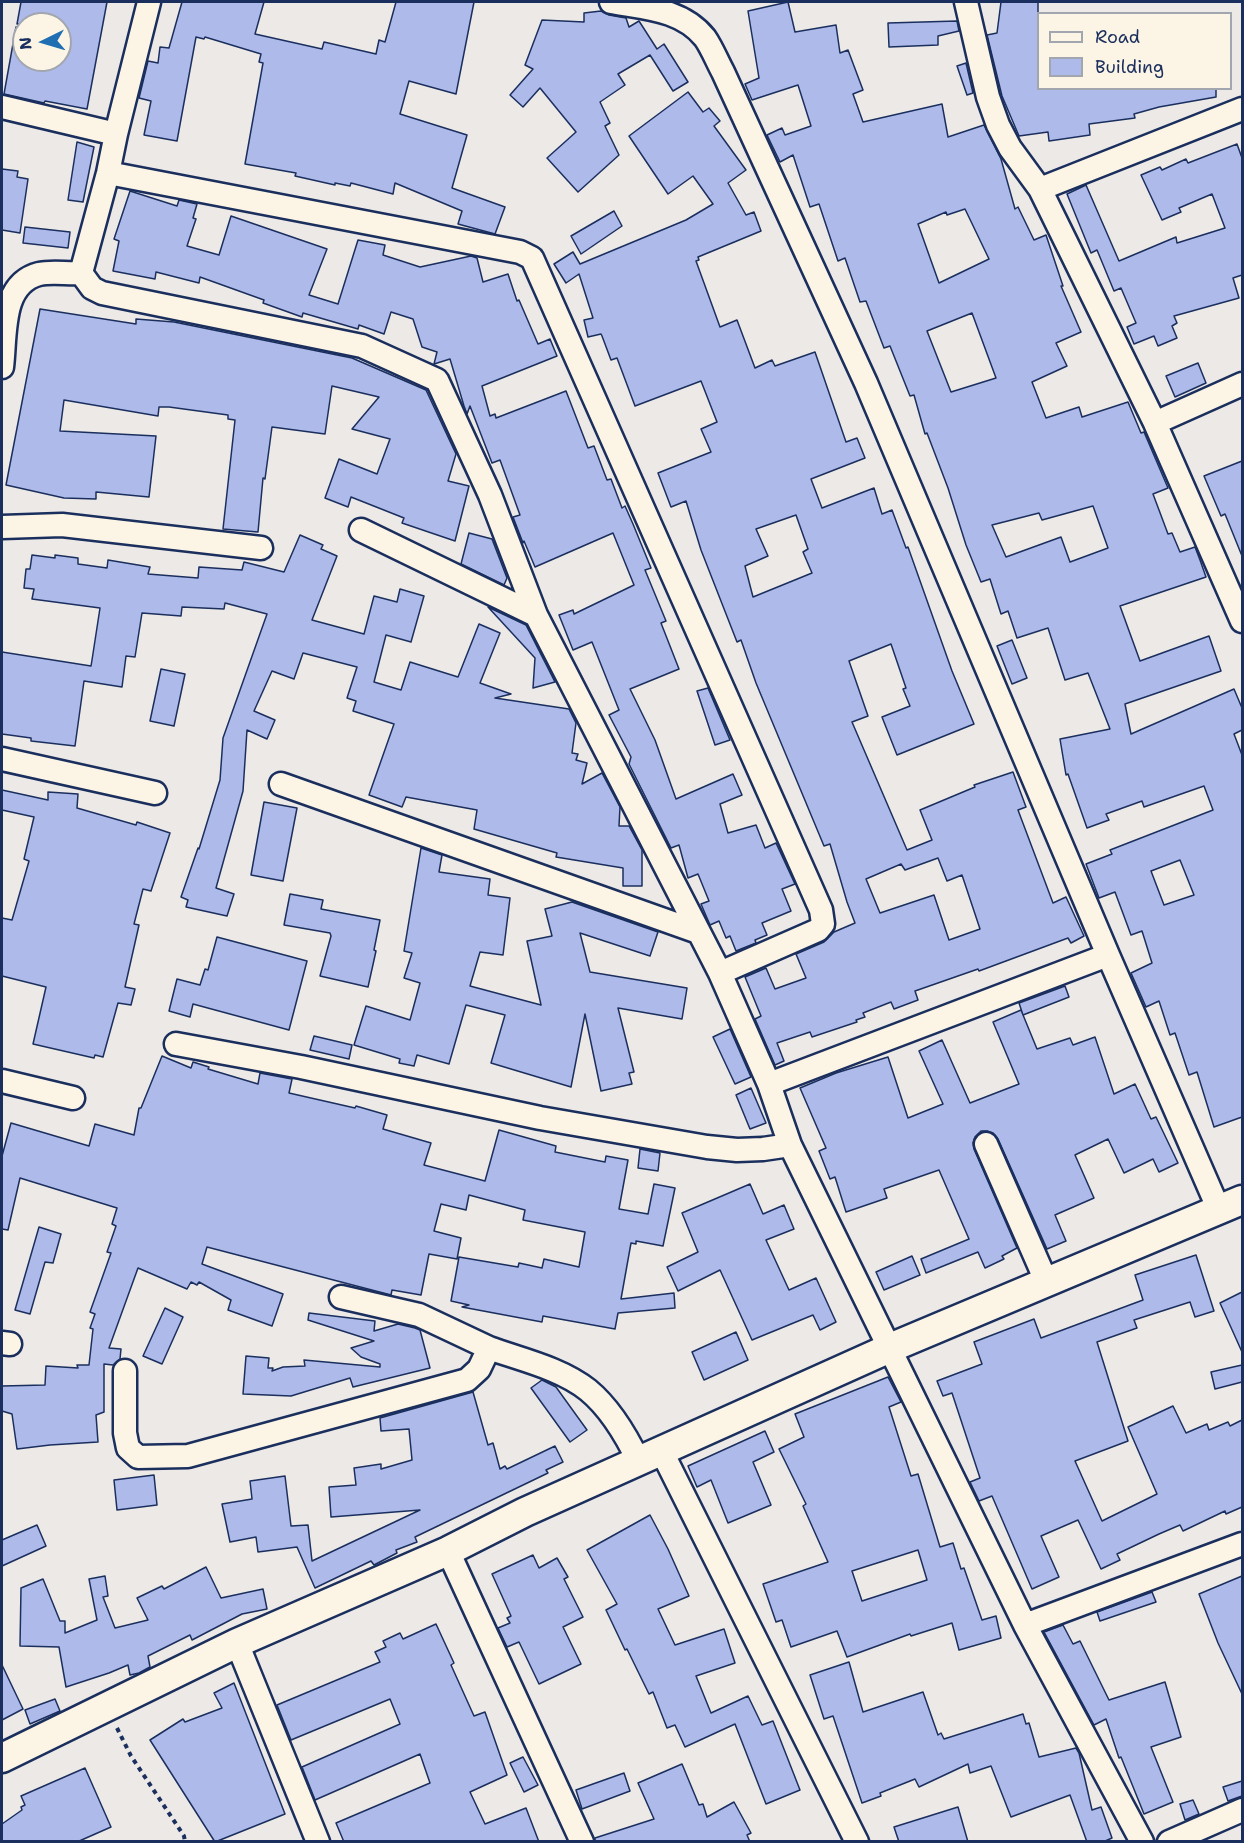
<!DOCTYPE html>
<html>
<head>
<meta charset="utf-8">
<style>
	body { margin:0 }
	#map { position:relative; width:1244px; height:1843px; overflow:hidden; background:#ece9e6; font-family:"Shantell Sans",sans-serif }
	canvas { display:block }
	.frame { position:absolute; inset:0; border:3px solid #1b2f5e; pointer-events:none }
	.legend { position:absolute; left:1037px; top:12px; width:195px; height:78px; box-sizing:border-box; background:#fcf5e5; border:2px solid #a2a6af; margin:0; padding:8px 10px; list-style:none; font-size:18px; color:#1b2f5e }
	.legend li { display:flex; align-items:center; gap:12px; height:30px }
	.legend b { width:30px; border:2px solid #a2a6af }
	.north { position:absolute; left:12px; top:12px; width:60px; height:60px; box-sizing:border-box; background:#fcf5e5; border:2px solid #a2a6af; border-radius:50%; rotate:265deg; font-size:16px; font-weight:700; line-height:24px; text-align:center; color:#1b2f5e }
	.north::after { content:''; display:block; margin:auto; width:21px; height:27px; background:#1f6fb2; clip-path:polygon(50% 0,100% 100%,50% 72%,0 100%) }
</style>
</head>
<body>
<div id="map">
<canvas width="1244" height="1843"></canvas>
<div class="frame"></div>
<ul class="legend">
<li><b style="height:8px;background:#fcf5e5"></b>Road</li>
<li><b style="height:16px;background:#adbaea"></b>Building</li>
</ul>
<div class="north">N</div>
</div>
<script>
const ctx = document.querySelector('canvas').getContext('2d');
ctx.lineJoin = 'round';
function paint(path, color) {
  ctx.fillStyle = color;
  ctx.fill(path, 'evenodd');
}
function strokePath(path, color, width, dash) {
  ctx.strokeStyle = color;
  ctx.lineWidth = width;
  ctx.lineCap = dash ? 'butt' : 'round';
  ctx.setLineDash(dash || []);
  ctx.stroke(path);
}
const building = new Path2D(`
	M21,2H107L87,109L45,101L44,103L4,94L16,27H24V60H60V24H17Z
	M182,2H264L255,34L322,49L324,42L376,54L379,40L385,42L396,2H474L456,94L409,81L400,114L467,135L452,188L505,207L495,234L458,224L462,211L395,183L393,194L351,183L350,186L335,183V185L295,176L296,173L245,164L263,63L259,62L261,54L205,37L204,39L196,37L177,141L144,135L151,101L139,98L148,61L158,63L160,47L169,48Z
	M788,2L795,32L836,25L840,53L848,50L863,90L853,94L863,122L942,104L948,137L984,125L1001,159L1015,209L1018,207L1034,240L1046,235L1063,286H1061L1081,332L1056,343L1067,366L1032,382L1046,418L1079,407L1082,417L1128,402L1141,433L1144,432L1168,488L1153,494L1168,534L1172,533L1180,552L1195,547L1200,560L1206,577L1120,606L1140,661L1209,636L1221,671L1125,704L1131,734L1234,689L1242,708V730L1234,734L1242,755V1117L1214,1127L1197,1072L1189,1075L1175,1033L1170,1035L1159,1001L1146,1007L1131,973L1152,963L1142,931L1131,935L1115,892L1099,898L1086,864L1112,854L1110,850L1213,810L1204,786L1144,807L1142,801L1106,814L1109,820L1087,828L1068,774L1066,775L1060,739L1110,729L1088,673L1065,680L1048,628L1017,638L1008,611L1001,614L990,579L981,582L966,545L948,488L927,433L925,434L914,395L910,396L890,346L884,348L866,301L860,302L845,258L838,261L819,204L810,207L793,155L780,162L767,135L782,128L785,135L811,126L798,85L752,100L745,84L759,78L748,11ZM965,209L989,259L939,283L918,224L946,212L947,215ZM972,313L996,378L951,392L927,331ZM1093,506L1108,548L1070,562L1061,537L1006,557L992,525L1039,513L1042,520ZM1180,860L1194,895L1164,905L1151,871Z
	M1001,2H1038V88H1216V97L1159,107L1134,114L1135,118L1089,124L1090,135L1049,141L1048,132L1019,136L1002,96L987,35L997,33Z
	M601,11L609,15L626,18L629,27L639,21L657,49L664,44L688,82L673,91L650,55L618,74L625,85L600,102L610,123L605,126L619,155L578,192L547,158L576,132L540,88L523,107L510,95L533,69L525,65L542,20L584,22V13Z
	M957,21L959,31L938,36V45L889,47L888,23Z
	M966,63L973,93L967,95L957,66Z
	M688,92L703,112L709,108L720,121L714,126L746,170L728,183L746,215L754,212L761,231L698,257L699,260L696,261L720,327L737,320L755,368L772,360L775,366L815,352L846,442L857,438L865,458L811,479L822,508L874,488L882,514L892,510L906,548L908,547L952,671L974,724L897,755L882,717L910,706L903,689L906,688L891,644L849,661L868,716L852,722L907,850L932,840L920,810L975,787L974,785L1013,772L1026,807L1018,810L1053,903L1066,897L1084,936L1071,943L1068,938L979,971L978,969L915,991L918,1000L894,1009L891,1002L863,1013L865,1017L856,1020L857,1022L812,1037L810,1032L777,1043L784,1061L775,1065L755,1019L761,1016L745,977L766,968L775,989L806,978L796,954L824,942L834,932L855,923L847,902L830,844L824,846L756,683L741,640L737,642L701,550L686,501L671,507L658,473L711,452L701,429L717,422L701,381L635,406L617,358L611,360L602,336L601,334L588,337L584,320L593,318L579,274L566,283L554,264L573,252L580,264L686,220L713,204L693,176L668,194L629,136ZM796,515L808,549L803,552L812,573L753,597L745,566L768,556L756,529ZM938,858L947,881L962,875L980,929L949,940L934,895L880,913L866,879L901,864L905,870Z
	M77,142L94,147L83,202L68,200Z
	M1237,144L1242,158V275L1233,278L1239,298L1174,316L1177,323L1172,326L1177,338L1158,346L1154,336L1134,344L1127,327L1136,323L1121,288L1114,291L1097,250L1091,253L1067,194L1086,185L1119,261L1176,237L1177,243L1225,228L1212,194L1179,208L1181,212L1162,220L1141,175L1160,167L1162,170L1186,159L1188,163Z
	M2,169L18,171L17,177L28,179L20,233L2,230Z
	M130,191L177,206L179,200L197,204L193,218L196,219L187,246L219,255L231,216L327,249L309,295L338,304L358,240L385,245L383,255L420,267L471,256L477,258L483,282L508,274L517,301L519,300L538,344L550,339L557,356L482,386L490,416L495,414L496,418L566,391L588,448L594,446L607,480L611,479L622,508L625,506L633,524L651,568L645,570L666,621L661,623L679,669L630,689L655,740L676,799L733,774L742,795L720,804L728,833L756,825L765,848L776,843L795,884L782,889L791,911L762,923L767,935L755,940L756,943L736,951L730,936L726,938L719,921L710,925L701,904L709,901L698,874L688,878L679,845L671,848L629,764L631,757L609,715L619,710L592,642L573,650L559,615L573,610L574,614L634,585L613,533L535,567L524,541L523,543L513,517L520,515L500,460L492,463L470,406L467,414L464,406L450,359L434,364L437,352L422,347L413,319L391,312L384,334L359,325L358,329L303,313L302,317L263,303L264,300L200,277L199,283L156,272L155,279L113,271L119,241L114,239Z
	M614,211L622,226L581,254L571,236Z
	M25,227L70,232L68,248L23,243Z
	M40,309L136,324V319L174,322L352,358L426,390L456,454L448,481L469,486L455,541L402,523L404,518L351,497L348,507L325,498L339,459L377,474L390,439L352,429L379,397L332,386L325,434L272,427L265,479L263,478L258,532L223,529L235,420L228,419V415L169,407H159L158,416L64,400L60,431L156,436L149,497L96,492V499L64,498L6,485Z
	M1198,363L1206,383L1175,397L1166,376Z
	M1242,461V556L1225,514L1221,516L1204,476Z
	M469,533L492,539L507,578L504,585L461,564Z
	M300,535L323,545L321,549L337,556L312,620L364,634L374,596L397,602L400,589L424,596L411,642L386,635L374,682L401,690L410,662L458,677L479,624L500,633L480,683L511,694L495,698L569,709L576,723L572,753L578,754L576,760L587,763L582,784L602,773L620,807L619,826H629L642,850V886H623V868L556,857L557,853L474,829L477,810L406,797L402,807L369,795L394,724L353,711L356,701L347,698L357,667L303,653L294,679L272,671L254,711L275,720L267,739L247,730L243,791L216,888L234,894L227,916L186,907L188,900L181,897L198,848L199,849L220,780L223,738L267,614L225,603L224,609L182,607L181,616L142,613L135,657L126,656L122,687L84,681L75,746L31,741V738L2,734V652L91,666L92,660L100,608L32,599L34,589L24,588L26,569H30L32,555L55,558V555L78,558V564L107,568L108,560L150,567L148,574L198,578L199,567L242,570L244,562L284,572Z
	M488,607L526,625L555,682L533,688L535,658Z
	M1012,640L1027,678L1012,684L997,646Z
	M161,669L185,674L174,726L150,721Z
	M708,688L730,740L715,745L697,691Z
	M2,790L48,800V792L78,794L77,808L136,825L137,822L170,833L151,891L143,889L134,924L139,925L125,987L135,989L131,1005L118,1003L103,1057L95,1055L94,1058L33,1044L46,987L2,976V918L12,920L29,861L24,859L34,817L2,810Z
	M264,802L297,808L283,881L251,875Z
	M421,848L442,855L439,872L490,879L488,895L510,898L503,955L480,952L470,986L541,1005L527,941L552,936L545,909L572,902L658,932L650,956L580,933L590,972L687,988L682,1019L618,1008L634,1072L629,1073L632,1084L601,1091L585,1014L571,1087L491,1063L505,1015L466,1005L449,1064L417,1055L414,1066L399,1063L400,1059L354,1045L366,1006L410,1020L420,983L404,978L412,953L404,951Z
	M290,894L323,900L321,909L380,920L374,950L376,951L368,987L320,976L331,936L330,933L284,925Z
	M217,937L307,961L289,1030L193,1004L190,1017L169,1011L177,979L200,985L205,969L208,970Z
	M1065,986L1069,997L1023,1015L1019,1003Z
	M1021,1010L1037,1049L1070,1038L1073,1045L1095,1037L1114,1094L1135,1084L1151,1119L1156,1117L1178,1163L1159,1172L1153,1159L1124,1173L1108,1139L1075,1155L1094,1198L1055,1215L1066,1241L1047,1249L998,1139L993,1133L987,1131H981L975,1137L973,1143L974,1149L1017,1248L1002,1256L1004,1259L985,1268L978,1252L926,1273L921,1259L969,1239L939,1170L884,1189L887,1198L846,1212L835,1177L830,1179L819,1151L826,1148L800,1088L836,1073L888,1057L908,1118L943,1104L919,1051L942,1040L970,1103L1019,1084L993,1022Z
	M730,1029L751,1077L735,1084L713,1037Z
	M314,1036L352,1045L349,1059L310,1050Z
	M162,1056L191,1068L193,1062L209,1067L208,1069L258,1084L260,1073L292,1079L289,1093L355,1108L356,1106L387,1115L383,1129L431,1143L424,1165L485,1181L499,1130L556,1146L555,1152L605,1162L606,1156L628,1160L619,1209L648,1214L654,1184L675,1188L663,1246L636,1241V1244L631,1243L621,1299L674,1293L675,1308L618,1313L615,1329L543,1316L542,1322L462,1307L469,1305L451,1301L459,1257L518,1267L519,1263L542,1268L544,1259L579,1267L585,1232L523,1220L525,1210L469,1195L466,1210L441,1204L434,1231L461,1238L457,1259L429,1254L421,1295L392,1290L391,1295L207,1247L202,1264L283,1294L272,1326L228,1310L231,1300L199,1282L197,1285L191,1282L187,1289L138,1268L109,1348L121,1349L120,1359L113,1365L104,1364V1412L96,1415L98,1442L50,1445L17,1449L12,1414L2,1411V1386L45,1385L46,1366L78,1368L77,1365H89L93,1329L90,1328L95,1314L90,1312L111,1253L107,1252L116,1226L112,1224L117,1208L20,1178L8,1230L2,1229V1156L11,1123L89,1146L95,1124L134,1135L139,1108H141Z
	M751,1088L766,1123L750,1129L736,1095Z
	M640,1149L660,1153L658,1171L638,1168Z
	M750,1184L763,1214L784,1205L794,1229L766,1240L789,1290L816,1278L836,1322L820,1330L813,1315L752,1340L720,1270L678,1291L667,1267L698,1252L682,1213Z
	M39,1227L61,1234L53,1263L45,1262L30,1314L15,1310Z
	M1196,1255L1214,1311L1195,1317L1190,1302L1134,1320L1137,1328L1097,1342L1128,1441L1075,1461L1102,1521L1157,1494L1128,1427L1173,1406L1186,1433L1207,1424L1209,1430L1228,1422L1230,1426L1242,1420V1507L1226,1514L1225,1511L1183,1531L1180,1525L1159,1534L1117,1554L1120,1560L1101,1569L1078,1520L1041,1536L1059,1577L1032,1589L992,1496L979,1501L970,1482L980,1478L952,1393L943,1396L937,1381L982,1364L974,1342L1034,1319L1041,1338L1143,1300L1135,1275Z
	M912,1256L920,1275L884,1290L876,1272Z
	M1242,1292V1352L1220,1303Z
	M165,1308L183,1317L162,1364L143,1356Z
	M309,1313L375,1321L374,1331L398,1324L415,1328L420,1330L430,1368L353,1387L350,1378L291,1396L243,1394L246,1356L269,1358L268,1368H273L272,1371L283,1367L305,1366L304,1360L380,1367V1364L361,1357L351,1348L374,1341L308,1320Z
	M736,1332L748,1360L704,1380L692,1352Z
	M1242,1365V1382L1215,1389L1211,1372Z
	M888,1377L901,1402L889,1407L911,1476L918,1474L940,1547L953,1543L961,1569L964,1568L982,1620L996,1616L1001,1638L959,1650L952,1623L911,1636L910,1634L847,1657L837,1631L791,1647L782,1620L776,1622L763,1584L828,1562L803,1506L806,1504L779,1449L804,1437L795,1414ZM918,1550L927,1580L862,1601L852,1571Z
	M542,1380L556,1387L587,1430L570,1442L531,1388Z
	M473,1392L488,1445L493,1443L500,1469L505,1466L507,1469L555,1446L563,1462L546,1470L548,1473L415,1537L417,1542L396,1550L397,1553L374,1565L371,1561L315,1588L297,1547L258,1552L256,1537L230,1542L222,1504L252,1499L250,1481L285,1476L291,1526L308,1525L312,1561L420,1510L331,1517L329,1487L356,1485L354,1468L381,1464V1469L412,1460L409,1429L381,1431L380,1418Z
	M765,1431L774,1452L753,1462L771,1505L728,1523L711,1480L697,1487L688,1466Z
	M154,1475L157,1505L117,1510L114,1480Z
	M650,1515L668,1549L689,1596L658,1609L675,1645L724,1629L735,1663L696,1676L711,1713L748,1696L762,1725L773,1721L800,1790L766,1804L735,1724L685,1747L675,1725L667,1728L653,1692L649,1694L627,1649L625,1650L606,1610L617,1604L587,1550Z
	M37,1525L46,1546L2,1566V1540Z
	M533,1555L539,1568L557,1558L568,1577L564,1579L583,1617L563,1627L581,1664L539,1684L519,1642L507,1647L498,1628L510,1623L507,1618L511,1616L492,1574Z
	M206,1567L221,1598L263,1589L267,1609L242,1614L192,1640L190,1635L148,1656L150,1667L139,1673L130,1675L128,1665L109,1673L66,1687L59,1647L20,1646L21,1588L43,1579L60,1621H65V1633L97,1620L89,1579L105,1576L108,1596L103,1597L115,1628L148,1620L137,1598L162,1586L164,1589Z
	M1242,1576V1694L1218,1643L1199,1594Z
	M1152,1592L1156,1602L1100,1621L1097,1612Z
	M436,1624L454,1663L451,1665L474,1716L485,1712L507,1775L470,1792L485,1824L526,1808L539,1842H344L336,1823L430,1783L420,1754L315,1800L302,1767L400,1724L390,1699L291,1740L277,1705L380,1662L375,1652L386,1647L383,1641L400,1633L403,1639Z
	M1063,1625L1073,1644L1080,1641L1109,1700L1165,1682L1181,1737L1151,1747L1173,1802L1144,1814L1121,1757L1119,1758L1106,1719L1094,1725L1044,1632Z
	M849,1662L863,1712L923,1692L938,1735L941,1733L944,1739L1023,1714L1026,1724L1029,1723L1039,1757L1076,1748L1079,1753L1092,1810L1101,1807L1112,1838L1103,1842H1087L1070,1795L1011,1817L991,1766L970,1773L968,1764L919,1787L915,1779L880,1793L881,1796L862,1803L833,1716L824,1719L810,1675Z
	M2,1665L23,1709L2,1720Z
	M234,1683L285,1814L215,1842L150,1740L183,1719L185,1722L222,1708L214,1693Z
	M55,1699L60,1711L30,1724L25,1710Z
	M523,1757L538,1785L524,1792L510,1763Z
	M682,1764L699,1805L703,1804L707,1817L734,1802L751,1833L747,1835L750,1842H595V1838L654,1819L638,1783Z
	M85,1768L111,1827L77,1842H2V1824L22,1810L21,1807L25,1805L21,1796Z
	M624,1773L630,1791L582,1809L576,1790Z
	M1242,1781V1796L1228,1801L1223,1787Z
	M1193,1800L1199,1814L1185,1820L1180,1804Z
	M958,1807L968,1842H899L894,1827Z`);
paint(building, '#adbaea');
strokePath(building, '#1b2f5e', 1.5);
const minor = new Path2D(`
	M611,2C644,8 682,9 705,38C712,48 717,61 723,72L866,383L1108,955L1219,1210
	M966,2L988,97L998,125L1010,148L1040,189L1155,423L1242,621
	M2,107L116,134L149,2
	M108,173L520,252L532,258L821,910L823,924L818,930L720,973
	M1040,189L1242,109
	M81,273L92,288L102,293L362,346L437,380L490,495L536,615L720,973L769,1084L790,1145L1025,1625L1142,1842
	M2,367C6,336 0,284 39,274C51,271 68,274 81,273L108,173L116,134
	M1155,423L1242,384
	M2,527L62,525L261,548
	M361,530L536,615
	M2,759L155,793
	M281,784L698,932
	M176,1044L301,1067L540,1118L707,1147L737,1150L763,1149L790,1145
	M2,1081L73,1098
	M769,1084L1108,955
	M986,1144L1046,1281
	M341,1297L419,1315L489,1348
	M2,1343L10,1344
	M125,1371V1433L128,1448L138,1457L188,1456L467,1380L479,1369L489,1348C522,1360 560,1368 588,1390C610,1408 627,1437 639,1462
	M662,1452L857,1842
	M448,1551L582,1842
	M1025,1625L1242,1544
	M237,1643L318,1842
	M1169,1842L1242,1810`);
const tertiary = new Path2D(`
	M2,1758L237,1643L448,1551L525,1512L890,1348L1242,1200`);
strokePath(minor, '#1b2f5e', 27);
strokePath(tertiary, '#1b2f5e', 33);
strokePath(new Path2D(`
	M117,1728L131,1756L184,1836L185,1842`), '#1b2f5e', 4, [4.5, 4.5]);
strokePath(minor, '#fcf5e5', 22);
strokePath(tertiary, '#fcf5e5', 28);
</script>
</body>
</html>
